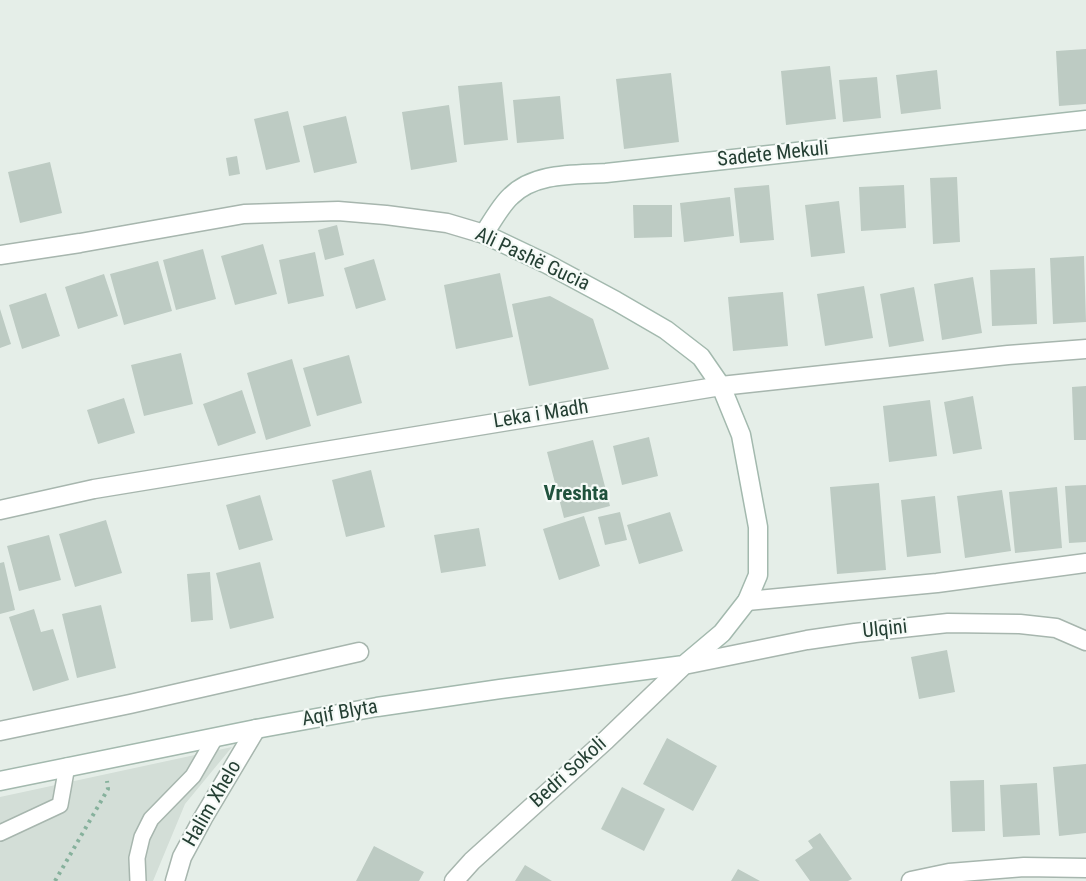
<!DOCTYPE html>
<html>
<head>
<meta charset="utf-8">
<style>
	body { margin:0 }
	canvas { display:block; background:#e5eee8 }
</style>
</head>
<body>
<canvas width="1086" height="881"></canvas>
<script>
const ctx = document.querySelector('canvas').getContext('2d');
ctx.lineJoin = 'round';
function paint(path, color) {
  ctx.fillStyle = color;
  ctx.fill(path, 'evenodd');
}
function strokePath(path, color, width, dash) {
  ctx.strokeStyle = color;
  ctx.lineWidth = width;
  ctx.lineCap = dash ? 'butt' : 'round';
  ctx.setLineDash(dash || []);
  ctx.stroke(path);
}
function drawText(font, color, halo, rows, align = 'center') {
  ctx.font = font + ' "Roboto Condensed",sans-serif';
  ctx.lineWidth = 4.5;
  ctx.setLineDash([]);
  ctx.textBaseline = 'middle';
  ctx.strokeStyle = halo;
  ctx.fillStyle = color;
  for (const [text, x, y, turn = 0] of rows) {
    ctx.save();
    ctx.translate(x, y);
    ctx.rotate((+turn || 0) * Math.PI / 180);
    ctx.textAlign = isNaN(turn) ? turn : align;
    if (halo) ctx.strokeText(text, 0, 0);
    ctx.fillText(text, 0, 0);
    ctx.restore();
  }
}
paint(new Path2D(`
	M232,747L185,804L153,881H0V797Z`), '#d3ded7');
paint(new Path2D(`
	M1086,49V104L1059,106L1056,51Z
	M830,66L836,119L786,125L781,71Z
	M937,70L941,109L901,114L896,75Z
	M671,73L679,142L624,149L616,79Z
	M877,77L881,118L843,122L839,80Z
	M502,82L508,140L464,145L458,86Z
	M560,96L564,139L517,143L513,100Z
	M449,105L457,162L411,170L402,112Z
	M288,111L300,162L266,170L254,119Z
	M346,116L357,163L314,173L303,126Z
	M237,156L240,174L229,176L226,158Z
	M50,162L62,213L20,223L8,172Z
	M957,177L960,242L933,244L930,178Z
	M769,185L774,240L740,243L734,188Z
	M904,185L906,228L861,231L859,187Z
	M730,197L734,236L684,242L680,203Z
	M839,201L845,253L811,257L805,205Z
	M633,205H672V237L634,238Z
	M337,225L344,255L325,260L318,230Z
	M263,244L277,294L235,305L221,256Z
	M203,249L216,299L176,310L163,260Z
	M315,252L324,296L288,304L279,260Z
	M1084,256L1086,322L1053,324L1050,258Z
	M374,259L386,300L356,309L344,268Z
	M158,261L172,311L124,325L110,274Z
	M1035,268L1037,324L992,326L990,270Z
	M500,273L513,337L456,349L444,285Z
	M104,274L118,316L78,329L65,287Z
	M973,277L982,333L942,340L934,284Z
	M864,286L873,338L825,346L817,294Z
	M914,287L924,341L889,347L880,294Z
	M783,292L788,346L733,351L728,297Z
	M46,293L60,336L22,349L9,305Z
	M550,296L593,319L609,369L529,386L512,304Z
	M0,309L11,344L0,348Z
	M181,353L193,404L144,416L131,365Z
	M349,355L362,403L317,416L303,368Z
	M292,359L311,426L266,440L247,373Z
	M1086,386V440H1074L1072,387Z
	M242,390L256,433L218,446L203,404Z
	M973,396L982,449L953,454L944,402Z
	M124,398L135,433L98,444L87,410Z
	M930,400L937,456L889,462L883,406Z
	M649,437L658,476L622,485L613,446Z
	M593,440L610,506L564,518L547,452Z
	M371,470L385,527L346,537L332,480Z
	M879,483L886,570L837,574L830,487Z
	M1086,485V542L1069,543L1065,486Z
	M1057,487L1062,548L1015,553L1009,492Z
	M1002,490L1011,551L965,558L957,496Z
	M260,495L273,540L239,550L226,505Z
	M935,496L941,553L907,557L901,500Z
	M620,512L627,540L605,545L598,517Z
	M670,512L683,551L639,564L627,525Z
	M584,516L600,566L559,580L543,529Z
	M106,520L122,573L75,587L59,534Z
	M479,528L486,566L441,573L434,535Z
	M49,535L61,580L19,591L7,546Z
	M4,562L15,610L0,614V563Z
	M260,562L274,618L230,629L216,573Z
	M210,572L213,620L191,622L187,574Z
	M101,605L116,668L77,678L62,614Z
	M34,609L41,632L53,629L69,680L33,691L9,617Z
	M947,650L955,692L919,699L911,657Z
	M667,738L717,766L693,811L643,784Z
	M1086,764V833L1059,836L1053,767Z
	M984,780L985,831L952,832L950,781Z
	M1037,783L1040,835L1003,837L1000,785Z
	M622,787L665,809L644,851L601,829Z
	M820,833L852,879L848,881H810L795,860L813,848L808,841Z
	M374,846L424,872L419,881H356Z
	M525,865L552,881H515Z
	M738,869L760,881H731Z`), '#bdcbc3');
const lane = new Path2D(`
	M0,833L60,805L67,766
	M138,881L137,858L142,837L151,819L193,776L215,738`);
const street = new Path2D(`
	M0,255L80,243L244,214L338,211L386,215L447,223L484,234
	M0,510L94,489L721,386L1008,355L1086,349
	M747,601L937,583L1086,563
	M0,731L130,704L359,652
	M175,881L182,857L203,818L256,729
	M454,881L472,861L606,740L684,665L807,640L855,633L948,623L1020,624L1056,628L1086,641
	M911,881L949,873L1024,867L1086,868`);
const secondary = new Path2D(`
	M0,781L256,729L377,707L500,689L684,665L722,633L747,601L758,575V527L741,435L721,386L701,357L666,330L616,301L547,264L484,234C491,223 501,205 511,196C535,172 575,175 606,173L1086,120`);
strokePath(lane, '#a7b6ae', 18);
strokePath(street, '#a7b6ae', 21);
strokePath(secondary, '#a3b9ae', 21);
strokePath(new Path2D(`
	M55,881L108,789L107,781`), '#86b19c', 4, [3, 4.5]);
strokePath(lane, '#fff', 15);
strokePath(street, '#fff', 18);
strokePath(secondary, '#fff', 18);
drawText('20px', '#243f33', '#f5faf7', [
	["Sadete Mekuli",773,155,-6],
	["Ali Pashë Gucia",532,260,25],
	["Leka i Madh",541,415,-9],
	["Ulqini",885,630,-6],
	["Aqif Blyta",340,714,-10],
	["Bedri Sokoli",569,773,-42],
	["Halim Xhelo",213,804,-60]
]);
drawText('bold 21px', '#20523d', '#f5faf7', [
	["Vreshta",576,495]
]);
</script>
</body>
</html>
